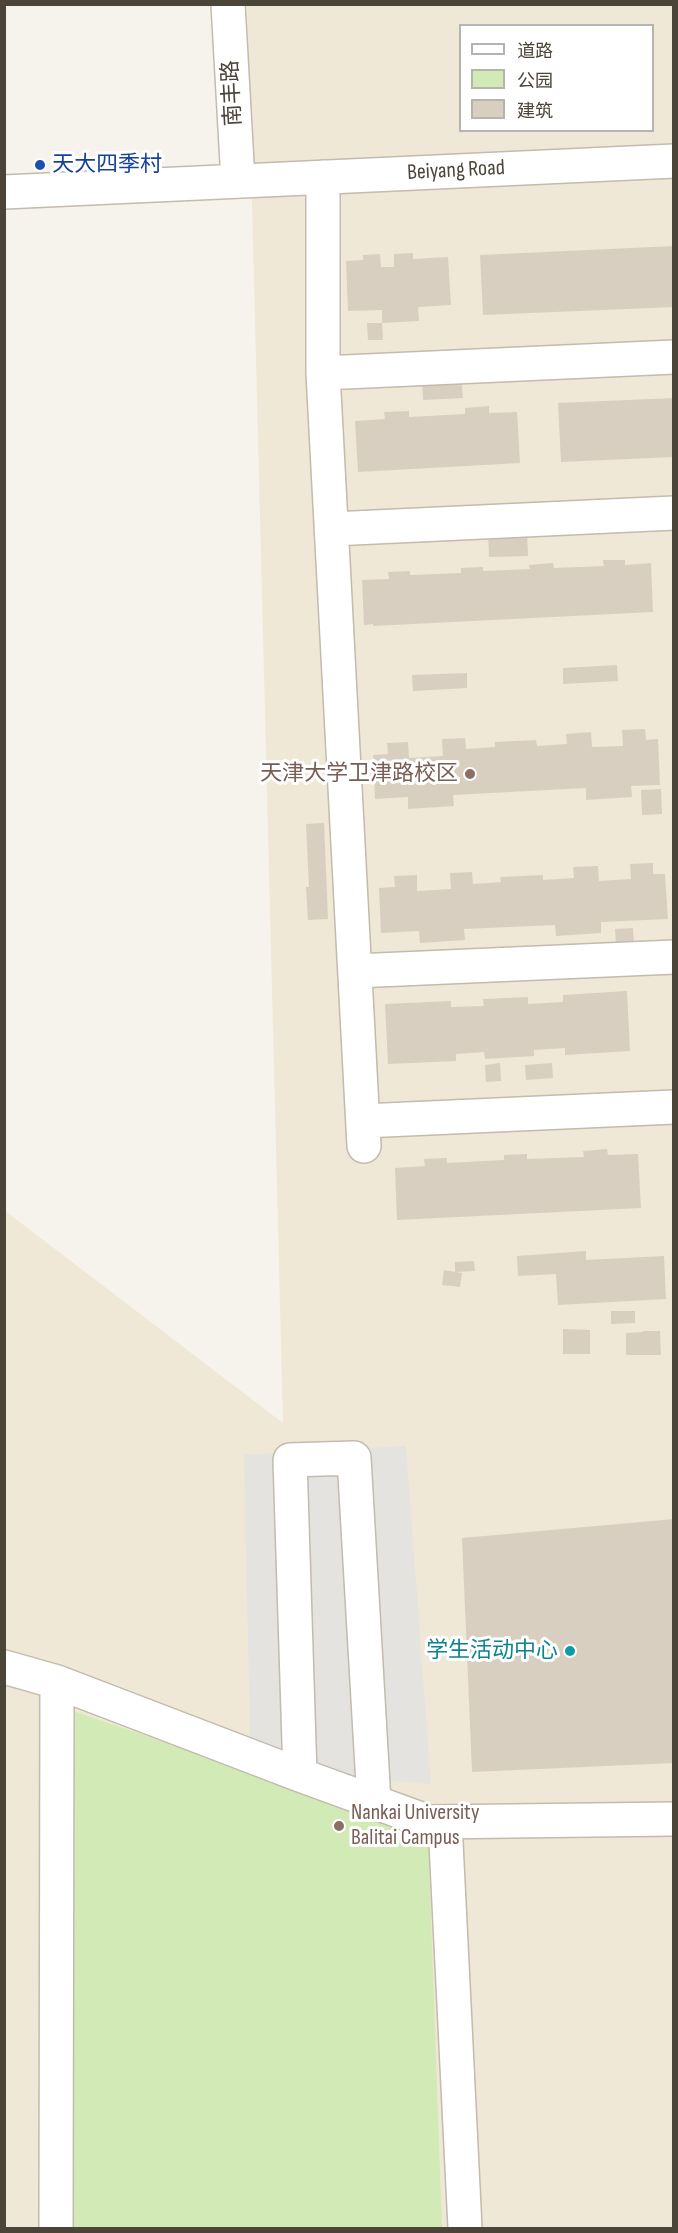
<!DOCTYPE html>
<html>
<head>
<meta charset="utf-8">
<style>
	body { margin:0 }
	#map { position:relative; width:678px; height:2233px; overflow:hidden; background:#f6f3ec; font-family:"Sofia Sans Condensed","Noto Sans SC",sans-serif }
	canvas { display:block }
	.frame { position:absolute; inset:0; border:6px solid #4b4439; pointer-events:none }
	.legend { position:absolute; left:459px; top:24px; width:195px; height:108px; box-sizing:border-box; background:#fff; border:2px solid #b7b4b0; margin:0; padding:8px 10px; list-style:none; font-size:18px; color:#4b4439 }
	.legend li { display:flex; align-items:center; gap:12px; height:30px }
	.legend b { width:30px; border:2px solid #b7b4b0 }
</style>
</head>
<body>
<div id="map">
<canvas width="678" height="2233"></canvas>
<div class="frame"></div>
<ul class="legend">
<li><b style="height:8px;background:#fff"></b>道路</li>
<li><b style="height:16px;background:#d2eab5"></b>公园</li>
<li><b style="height:16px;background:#d8cfc1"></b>建筑</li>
</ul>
</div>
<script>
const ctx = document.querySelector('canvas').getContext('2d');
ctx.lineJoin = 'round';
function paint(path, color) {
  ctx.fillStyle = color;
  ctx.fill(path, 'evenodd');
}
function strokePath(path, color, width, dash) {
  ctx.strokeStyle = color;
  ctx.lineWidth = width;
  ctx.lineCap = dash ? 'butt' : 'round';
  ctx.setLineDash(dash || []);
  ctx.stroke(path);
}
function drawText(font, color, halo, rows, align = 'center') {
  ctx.font = font + ' "Sofia Sans Condensed","Noto Sans SC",sans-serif';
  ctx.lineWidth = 6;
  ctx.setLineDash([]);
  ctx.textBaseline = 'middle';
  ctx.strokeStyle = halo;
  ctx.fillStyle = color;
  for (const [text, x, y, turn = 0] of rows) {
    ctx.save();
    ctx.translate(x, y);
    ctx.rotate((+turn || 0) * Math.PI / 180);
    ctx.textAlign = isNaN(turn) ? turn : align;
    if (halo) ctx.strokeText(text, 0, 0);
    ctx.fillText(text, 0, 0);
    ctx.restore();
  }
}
paint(new Path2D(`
	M247,5H673V2228H5L4,1210L283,1423ZM460,26H652V130H460Z`), '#efe8d6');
paint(new Path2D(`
	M70,1710L428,1832L442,2228H67Z`), '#d2eab5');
paint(new Path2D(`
	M406,1446L431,1784L362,1779L331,1771L250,1737L244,1455Z`), '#e5e3e0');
paint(new Path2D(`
	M674,246V307L483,315L480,255Z
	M413,253V259L448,257L451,305L418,307L419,321L382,323V310L348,311L346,261L363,260V255L380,254L381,267H394V254Z
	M367,323H382L383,340H368Z
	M461,374L463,398L423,400L422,377Z
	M674,398V457L561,462L558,403Z
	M489,406V413L517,412L520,463L358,472L355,421L385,419L384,412L409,411V417L465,414V408Z
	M527,531L528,556L489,557L488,532Z
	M603,560H625V565L651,563L653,612L373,626V624L364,625L362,580L389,579L388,572L410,571V575L461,573V568L483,567V571L530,569L529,565L553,563L554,568L604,566Z
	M617,665L618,681L563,684V668Z
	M467,673V688L413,691L412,675Z
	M645,729L646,740L658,739L660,785L631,786L632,797L586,800V788L453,795L454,806L408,809V797L375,799L373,755L388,754L387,743L408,742L409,758L443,756L442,739L465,738L466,749L495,747V742L536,740L537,746L567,744L566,734L591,732L592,747L623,746L622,730Z
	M661,789L662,814L642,815L641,790Z
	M324,823L328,919L308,920L306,887H309L306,824Z
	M653,863V874H665L668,919L601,922V933L556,936L555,925L464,929L465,940L420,943L419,931L381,933L379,888L395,887L394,876L417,875V891L451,889L450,873L472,872L473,884L501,882L500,877L543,875V880L574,878L573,867L598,866L599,881L631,879L630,864Z
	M633,928L634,943L616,944L615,929Z
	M627,991L630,1051L565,1055V1048L534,1050V1056L485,1059L484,1052L456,1054V1061L388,1064L385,1004L451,1001V1007L484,1006L483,999L528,997V1004L563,1002V995Z
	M500,1063L501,1081L486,1082L485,1065Z
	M552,1063L553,1078L526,1080L525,1065Z
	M607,1149L608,1155L638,1154L641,1208L397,1220L395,1168L425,1166L424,1159L447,1158V1163L504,1160V1155L527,1154V1159L584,1157L583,1151Z
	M586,1251V1260L664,1256L666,1299L558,1305L556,1274L518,1276L517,1256Z
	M474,1261L475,1271L455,1272V1262Z
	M444,1270L462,1273L460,1287L442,1285Z
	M611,1311H635V1323L611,1324Z
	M563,1329L590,1330V1354H563Z
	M643,1331H660L661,1355H626V1333L643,1332Z
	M674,1519V1763L472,1772L462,1538Z`), '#d8cfc1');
const minor = new Path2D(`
	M228,4L238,181
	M323,177V373L364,1146
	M4,192L674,161
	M323,373L674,357
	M332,529L674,513
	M355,971L674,957
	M363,1121L674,1107
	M4,1667L57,1682L300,1775L429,1822L674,1819
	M300,1775L290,1460L354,1458L374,1802
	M445,1822L465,2228
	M56,2228L57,1682`);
strokePath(minor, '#c2bbae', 36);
strokePath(minor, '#fff', 33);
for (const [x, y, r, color] of [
	[40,165,6,"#1a4fb4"],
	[470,774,6,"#8d6e63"],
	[570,1651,6,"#0f9aa8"],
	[339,1826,6,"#8d6e63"]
]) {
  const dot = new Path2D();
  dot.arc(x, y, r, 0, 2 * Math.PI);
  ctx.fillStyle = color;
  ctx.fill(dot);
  strokePath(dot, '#fff', 2);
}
drawText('22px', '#4b4439', '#fff', [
	["南丰路",233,93,-93],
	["Beiyang Road",456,171,-3]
]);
drawText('22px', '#164399', '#fff', [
	["天大四季村",52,165]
], 'left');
drawText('22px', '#785e54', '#fff', [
	["天津大学卫津路校区",458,774],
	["Nankai University",351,1813,"left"],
	["Balitai Campus",351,1838,"left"]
], 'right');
drawText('22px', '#0d838f', '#fff', [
	["学生活动中心",558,1651]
], 'right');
</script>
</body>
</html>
